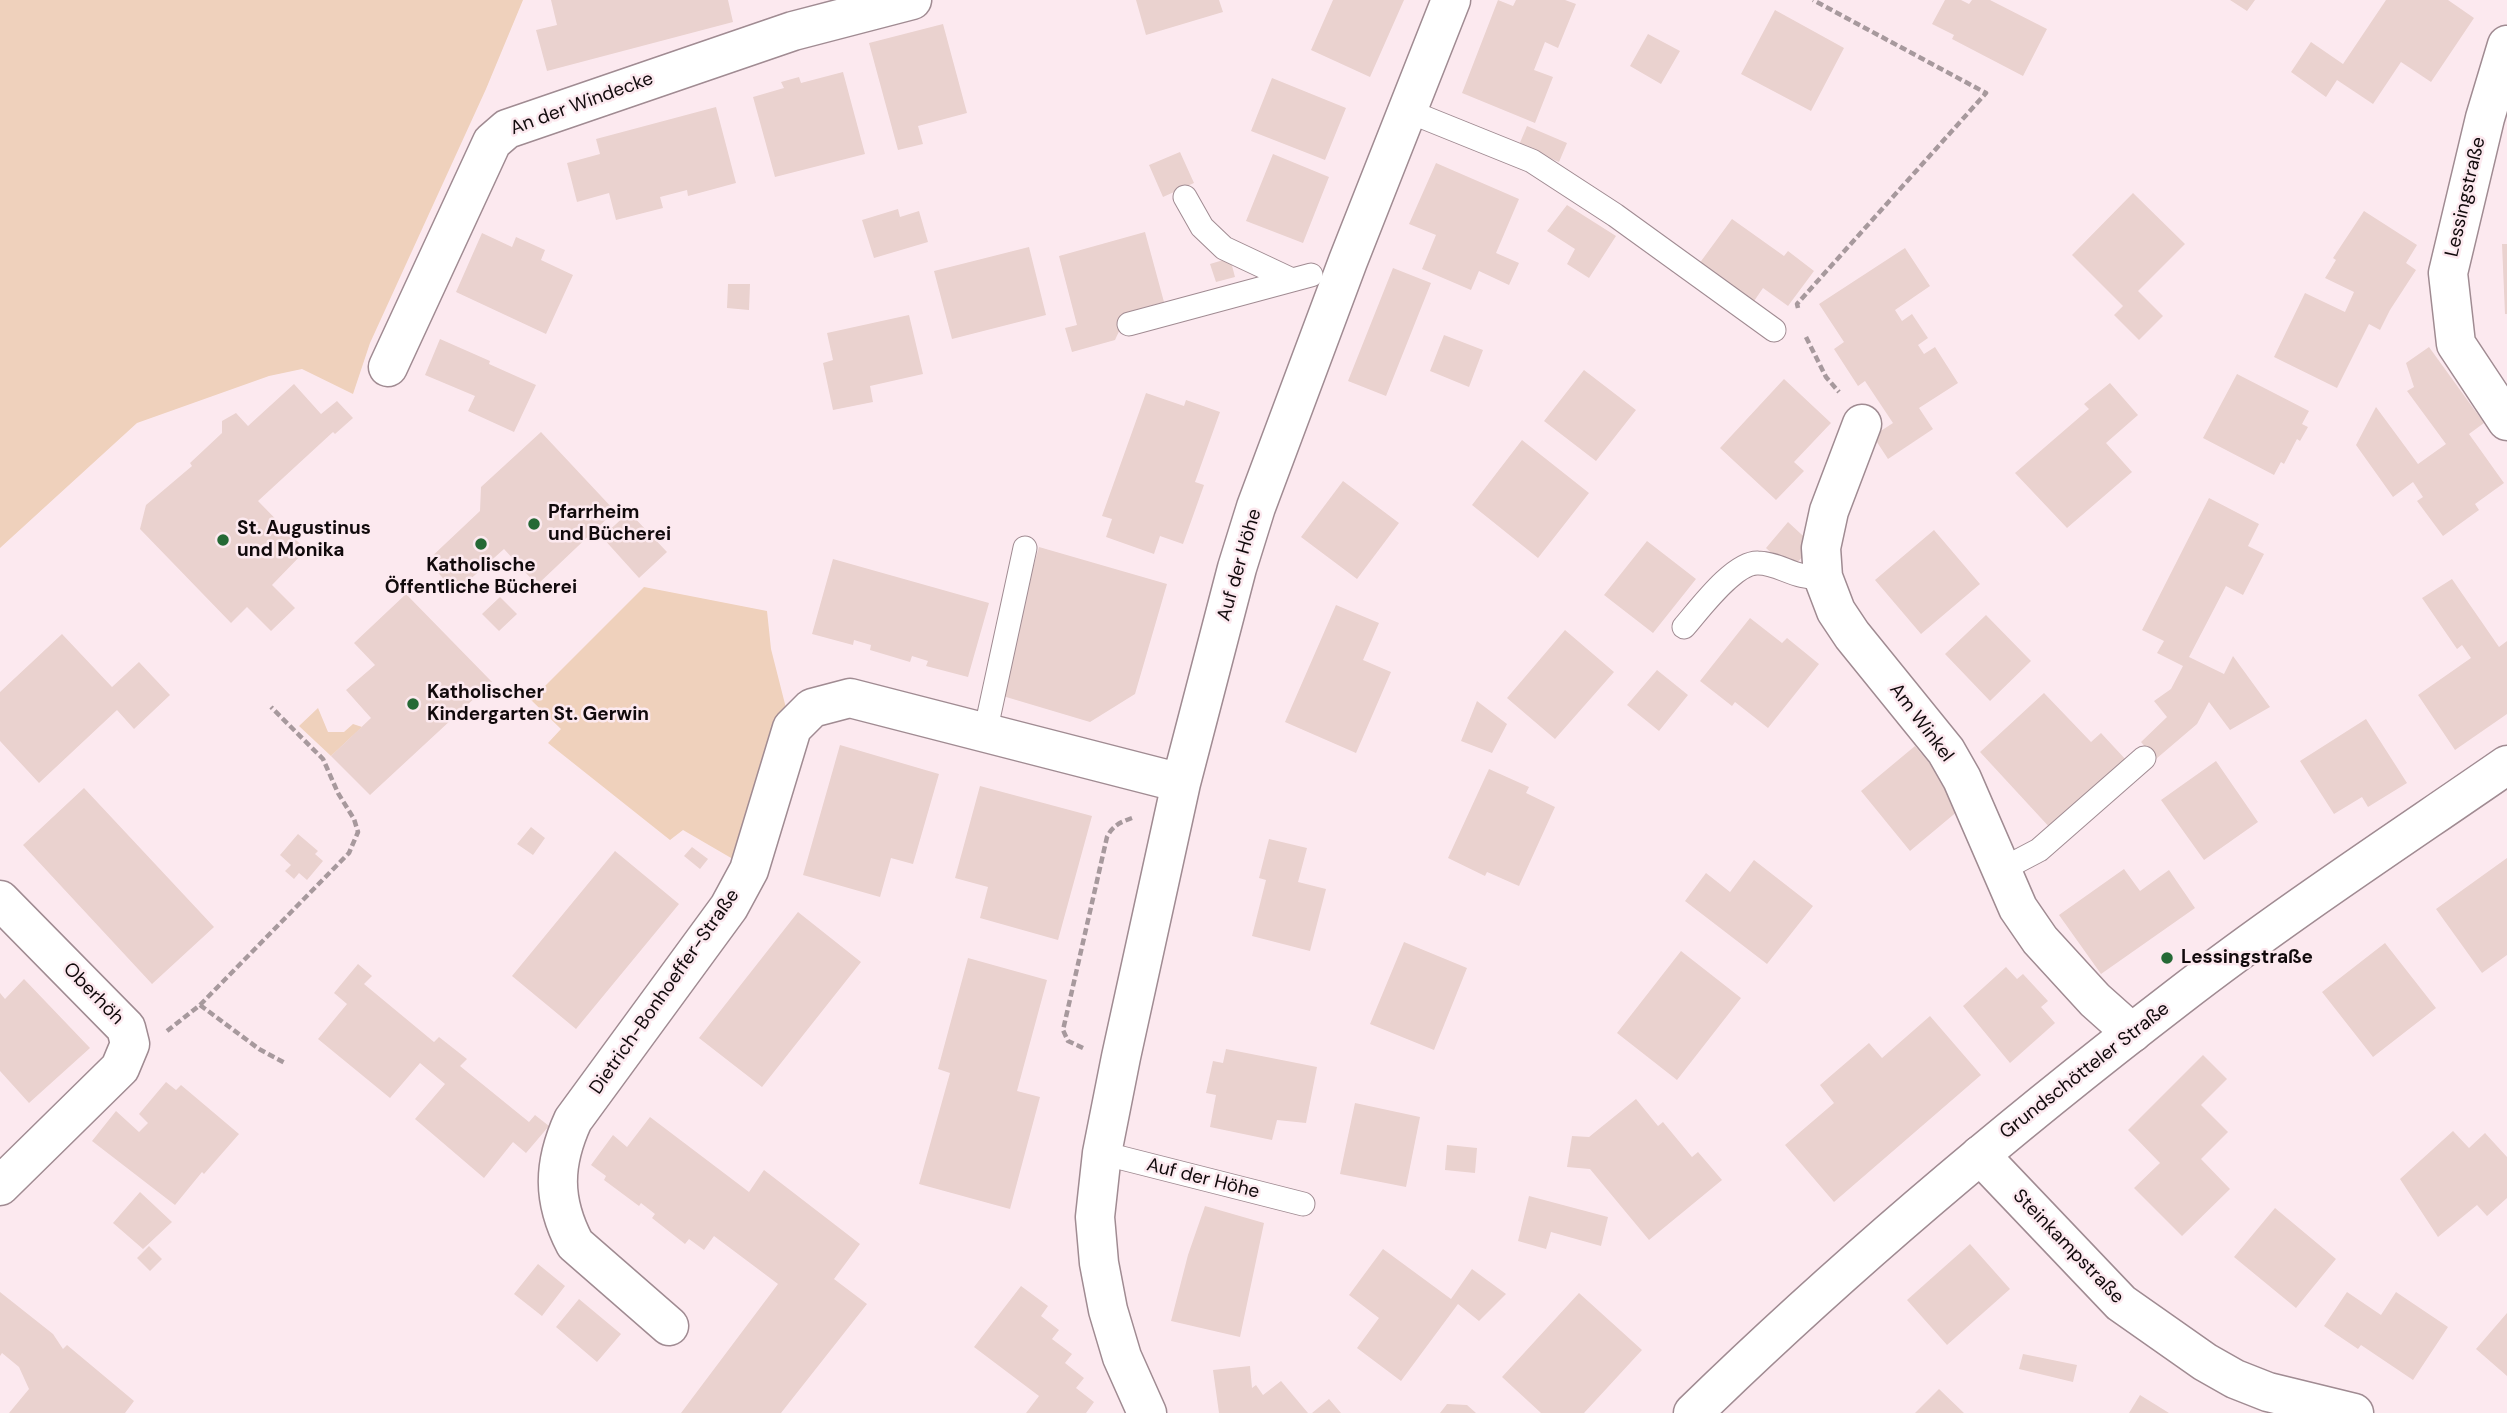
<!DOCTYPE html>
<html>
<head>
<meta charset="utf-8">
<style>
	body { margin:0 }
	canvas { display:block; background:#fce9ef }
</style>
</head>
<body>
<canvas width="2507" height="1413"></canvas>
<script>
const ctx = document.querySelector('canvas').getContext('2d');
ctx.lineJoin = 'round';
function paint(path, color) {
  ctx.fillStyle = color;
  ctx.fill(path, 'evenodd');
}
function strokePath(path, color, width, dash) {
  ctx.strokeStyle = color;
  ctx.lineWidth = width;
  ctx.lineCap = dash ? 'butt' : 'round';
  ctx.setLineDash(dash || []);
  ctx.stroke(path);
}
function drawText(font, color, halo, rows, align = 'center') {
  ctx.font = font + ' "DM Sans",sans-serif';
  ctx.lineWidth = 5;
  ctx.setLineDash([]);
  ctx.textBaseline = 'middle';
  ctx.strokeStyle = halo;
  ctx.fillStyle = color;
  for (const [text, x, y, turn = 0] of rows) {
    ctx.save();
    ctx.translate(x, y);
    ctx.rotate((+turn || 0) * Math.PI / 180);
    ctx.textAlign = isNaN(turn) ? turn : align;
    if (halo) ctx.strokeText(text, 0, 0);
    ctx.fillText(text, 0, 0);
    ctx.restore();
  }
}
paint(new Path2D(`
	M0,0H523L486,89L370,343L353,394L302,369L269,376L137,423L0,548Z
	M644,587L767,611L771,649L786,708L764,755L756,795L738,862L683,830L670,840L548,743L561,729L531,700Z
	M318,708L328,732H344L353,724L362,727L331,756L299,726Z`), '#efd1bc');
paint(new Path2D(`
	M551,0H728L733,22L547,71L536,30L557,25Z
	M1136,0H1219L1223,12L1146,35Z
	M1333,0H1404L1370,77L1311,50Z
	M1498,0L1513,6L1516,0H1565L1576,4L1558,48L1545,42L1534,70L1553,77L1535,123L1462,93Z
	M1945,0H1961L1969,4L1972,0H1990L2047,29L2023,76L1952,39L1954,35L1932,24Z
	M2230,0H2255L2247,11Z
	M2386,0H2448L2474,18L2431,82L2401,62L2373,104L2337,80L2326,97L2291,72L2311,42L2343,64Z
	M1775,10L1844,48L1811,111L1741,74Z
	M943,24L967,113L918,126L923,144L898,150L869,43Z
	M1648,34L1680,51L1661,84L1630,66Z
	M843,72L865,154L775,177L753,97L784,88L781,82L799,77L801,83Z
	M1272,78L1346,108L1325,160L1251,131Z
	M716,107L736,183L688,196L687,190L660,197L663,208L616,220L609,193L577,202L567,163L600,154L596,139Z
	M1527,126L1567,143L1559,162L1519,145Z
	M1180,152L1194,183L1163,197L1149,165Z
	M1273,154L1329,177L1303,243L1246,221Z
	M1436,163L1519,199L1496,253L1519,263L1509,285L1479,271L1471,290L1422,269L1436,235L1409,224Z
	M2133,193L2185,244L2138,291L2163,316L2139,340L2114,315L2123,306L2072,255Z
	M1567,205L1616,236L1589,278L1567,264L1575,249L1547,231Z
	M898,209L900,217L919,211L928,242L874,258L862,220Z
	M2364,211L2417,245L2406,263L2416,270L2390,310L2380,330L2369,324L2337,388L2274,357L2305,293L2345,312L2354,292L2325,278L2336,260L2333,258Z
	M1732,219L1784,256L1788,251L1814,271L1788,306L1763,288L1750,307L1696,268Z
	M1145,232L1164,302L1128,312L1115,340L1072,352L1065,328L1077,325L1059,256Z
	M482,233L512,247L516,237L545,250L541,260L573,275L546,334L456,292Z
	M2502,244H2507V314H2505Z
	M1029,247L1046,315L952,339L934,271Z
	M1905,248L1930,286L1895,310L1902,321L1912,314L1928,338L1918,345L1924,354L1935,347L1958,383L1919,408L1933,429L1888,459L1873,436L1893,423L1865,381L1858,386L1834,349L1844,342L1819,304Z
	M1230,258L1235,277L1216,282L1210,264Z
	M1393,268L1431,283L1386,396L1348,381Z
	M728,284H750L749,310L727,308Z
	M909,315L923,374L870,386L873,402L833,410L823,363L833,360L827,333Z
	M1444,335L1483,350L1469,387L1430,371Z
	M440,339L490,361L489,364L536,385L514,432L468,411L475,396L425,375Z
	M2429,347L2484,423L2469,434L2504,483L2475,504L2479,510L2443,536L2417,501L2423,497L2413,482L2393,497L2356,445L2376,407L2418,464L2446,444L2407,391L2414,387L2406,363Z
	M1584,370L1636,410L1596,461L1544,421Z
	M2237,374L2309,411L2302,424L2308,427L2300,441L2297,439L2284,464L2281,462L2274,475L2203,438Z
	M1784,379L1831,423L1794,462L1804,471L1776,500L1720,448Z
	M2110,383L2138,415L2106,443L2132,472L2067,528L2015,473L2089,409L2084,404Z
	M294,384L321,414L337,401L353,418L335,434L333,432L258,501L306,550L272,585L295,608L271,631L247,607L231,623L140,529L146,505L192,466L190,463L222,433V421L236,413L248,426Z
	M1146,393L1184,406L1186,400L1220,412L1195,482L1204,485L1183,544L1160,536L1154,554L1106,537L1112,519L1102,516Z
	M541,432L615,511L537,585L504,549L456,592L427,561L480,511L481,487Z
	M1522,440L1589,493L1538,558L1472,505Z
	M1343,481L1399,523L1357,579L1301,537Z
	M2209,498L2259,524L2248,546L2264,554L2243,595L2226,586L2189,657L2224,674L2233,656L2270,707L2230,730L2209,702L2197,724L2156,759L2141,742L2167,717L2154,701L2171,689L2183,666L2157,653L2164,641L2142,630Z
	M629,512L667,552L639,578L602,537Z
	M1788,522L1813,545L1795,565L1780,561L1766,548Z
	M1934,530L1980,584L1921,634L1875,580Z
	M1647,541L1696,579L1653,633L1604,595Z
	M1039,547L1167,584L1135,694L1090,722L996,694Z
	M833,559L989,603L968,677L926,666L928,661L912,656L910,662L870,650L871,645L854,640L853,645L812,634Z
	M2452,579L2499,647L2507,641V714L2455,750L2418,695L2471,658L2462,645L2457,649L2422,598Z
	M406,594L492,682L370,795L331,756L371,718L346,690L375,665L354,643Z
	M500,597L517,614L499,631L482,614Z
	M1336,605L1379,623L1363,660L1391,672L1356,753L1285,722Z
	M1986,615L2031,661L1990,701L1945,654Z
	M1750,618L1782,643L1787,638L1819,664L1768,728L1735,702L1732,706L1700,681Z
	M1565,630L1614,672L1555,739L1507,698Z
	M62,634L112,687L139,662L170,695L134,729L117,710L39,783L0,741V692Z
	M1657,670L1688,695L1659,731L1627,705Z
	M2044,693L2091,742L2101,733L2127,761L2052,830L1980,752Z
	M1477,701L1507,724L1492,753L1461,741Z
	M2366,719L2407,783L2368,807L2362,797L2334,814L2300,761Z
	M840,745L939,774L913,864L891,858L880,897L803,875Z
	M1915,746L1965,805L1910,851L1861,791Z
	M2216,761L2258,822L2204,860L2161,800Z
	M1489,769L1529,787L1526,793L1555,807L1519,886L1487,872L1485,876L1448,858Z
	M980,786L1092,816L1058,940L980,918L988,887L955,878Z
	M84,788L214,927L152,984L23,845Z
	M531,827L545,838L533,855L517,844Z
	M298,834L318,851L315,854L323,861L307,880L299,873L294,879L285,871L291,865L280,855Z
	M1269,839L1307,848L1298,882L1326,889L1310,951L1252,936L1266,880L1259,878Z
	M692,847L708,859L700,869L684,856Z
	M615,851L679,904L576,1029L512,976Z
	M2507,858V955L2482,973L2436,909Z
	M1754,860L1813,906L1767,964L1685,901L1706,873L1730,892Z
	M2124,869L2140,891L2169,870L2195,908L2101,974L2059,915Z
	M798,912L861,962L762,1087L699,1038Z
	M1404,942L1467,968L1434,1050L1370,1024Z
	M2385,943L2436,1008L2373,1057L2322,992Z
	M1681,951L1741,998L1677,1080L1617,1033Z
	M968,958L1047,980L1017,1091L1040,1097L1010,1209L919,1184L950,1073L938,1069Z
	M358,964L372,976L364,984L434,1042L439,1037L467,1059L460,1066L529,1122L535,1115L549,1126L526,1153L513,1142L484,1178L415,1119L445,1084L420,1063L390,1098L318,1039L347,1004L334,993Z
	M2006,967L2017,979L2023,974L2048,1001L2041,1007L2055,1023L2010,1063L1963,1006Z
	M24,979L90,1048L29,1103L0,1071V993L5,999Z
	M1930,1016L1981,1075L1834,1202L1785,1145L1834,1103L1820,1085L1869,1043L1882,1058Z
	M1226,1049L1317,1067L1306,1123L1277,1120L1272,1140L1210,1127L1216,1095L1206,1093L1213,1061L1223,1063Z
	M2203,1055L2227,1079L2201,1105L2228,1132L2201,1159L2230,1189L2182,1236L2134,1188L2160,1163L2128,1130Z
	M166,1082L176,1090L181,1085L239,1134L204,1174L202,1172L175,1205L92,1141L116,1111L139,1132L148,1123L139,1114Z
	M1636,1099L1658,1126L1663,1122L1692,1157L1698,1152L1722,1180L1649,1240L1590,1169L1567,1167L1572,1136L1589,1137Z
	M1355,1103L1420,1117L1406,1187L1340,1174Z
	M650,1117L749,1192L764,1170L860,1244L834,1279L867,1304L781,1413H681L778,1284L714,1236L704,1250L689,1239L685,1244L652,1218L655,1214L641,1203L639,1206L604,1180L606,1176L591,1165L613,1135L627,1147Z
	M2453,1131L2469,1148L2485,1133L2507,1157V1198L2487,1216L2477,1205L2438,1237L2400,1179Z
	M1447,1145L1477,1148L1475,1173L1445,1170Z
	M140,1192L172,1222L143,1249L113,1223Z
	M1529,1196L1608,1217L1601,1246L1551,1232L1546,1249L1518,1241Z
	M1205,1206L1264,1223L1240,1337L1171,1321L1188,1255Z
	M2275,1208L2336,1259L2296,1308L2234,1257Z
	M1970,1244L2010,1289L1947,1345L1907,1300Z
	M149,1246L162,1259L150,1271L137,1258Z
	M1383,1249L1451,1299L1472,1269L1506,1294L1479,1321L1458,1304L1401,1381L1357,1348L1379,1318L1349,1295Z
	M538,1264L565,1286L542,1316L514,1294Z
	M1021,1286L1048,1306L1041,1316L1059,1330L1052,1339L1072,1354L1065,1363L1084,1378L1076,1388L1094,1402L1086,1413H1026L1039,1396L974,1347Z
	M0,1292L53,1334L63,1349L67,1345L134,1401L125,1413H9L29,1389L19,1367L2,1353L0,1356Z
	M2347,1292L2381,1315L2396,1292L2448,1327L2413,1380L2361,1345L2358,1349L2324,1326Z
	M1579,1293L1642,1350L1584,1413H1541L1502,1377Z
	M579,1299L621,1334L597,1362L556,1327Z
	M2507,1313V1376L2476,1349Z
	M2023,1354L2077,1365L2073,1382L2019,1369Z
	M1250,1366L1252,1388L1256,1385L1263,1395L1281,1381L1308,1413H1219L1213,1370Z
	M1939,1389L1964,1413H1915Z
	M2140,1395L2169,1413H2129Z
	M1329,1399L1341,1413H1312Z
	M1447,1404L1467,1405L1476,1413H1440Z`), '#ead2cf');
const service = new Path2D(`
	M1408,111L1532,161L1615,215L1774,330
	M1185,197L1202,227L1224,248L1292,280
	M1129,324L1311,275
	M1684,627C1699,610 1734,562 1758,563C1780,563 1795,580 1823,577
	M985,733L1025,548
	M2001,870L2039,850L2144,758
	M1102,1153L1303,1204`);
const minor = new Path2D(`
	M2507,45L2485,118L2448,273L2456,344L2507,421
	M388,367L492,142L507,129L793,31L912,0
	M1862,424L1829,511L1821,548L1823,577L1836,611L1852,635L1946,751L1962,779L2018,908L2040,940L2095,1000L2132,1033
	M0,900L126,1028L130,1044L120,1068L0,1186
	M1980,1155L2121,1303L2205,1362L2235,1379L2268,1392L2354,1413
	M669,1326L575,1244C552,1200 553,1164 573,1120L729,907L749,870L792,728L812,708L850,698L1181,783
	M1147,1413L1122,1357L1108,1310L1099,1263L1095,1217L1102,1153L1121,1057L1181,783L1237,568L1256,507L1348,261L1451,0`);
const primary = new Path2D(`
	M1693,1413C1846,1264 2009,1127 2178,997C2284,915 2397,841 2507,765`);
strokePath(service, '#a08b92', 25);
strokePath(minor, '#a08b92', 41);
strokePath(primary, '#a08b92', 41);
strokePath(new Path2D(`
	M1798,308L1797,304L1986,93L1813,0
	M1806,337L1826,377L1839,392
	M200,1005L259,1049L285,1063
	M167,1031L200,1005L349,853L358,832L354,819L338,793L323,759L271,707
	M1083,1048L1068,1041L1063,1030L1107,837C1113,825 1121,822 1132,818`), '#a7999d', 4.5, [7, 3.5]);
strokePath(service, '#fff', 23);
strokePath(minor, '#fff', 38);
strokePath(primary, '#fff', 38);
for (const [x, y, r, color] of [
	[534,524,7,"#256935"],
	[223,540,7,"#256935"],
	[481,544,7,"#256935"],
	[413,704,7,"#256935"],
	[2167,958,7,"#256935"]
]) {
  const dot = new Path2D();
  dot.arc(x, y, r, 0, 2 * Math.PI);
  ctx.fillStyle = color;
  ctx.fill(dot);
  strokePath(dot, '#fce9ef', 2.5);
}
drawText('19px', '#110a0c', '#fce9ef', [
	["An der Windecke",582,104,-20],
	["Lessingstraße",2466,197,-77],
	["Auf der Höhe",1240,565,-74],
	["Am Winkel",1921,723,53],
	["Dietrich-Bonhoeffer-Straße",665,992,-55],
	["Oberhöh",93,994,46],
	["Grundschötteler Straße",2085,1071,-38],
	["Auf der Höhe",1203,1179,14],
	["Steinkampstraße",2068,1247,46]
]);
drawText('bold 19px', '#110a0c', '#fce9ef', [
	["Pfarrheim",548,513],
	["und Bücherei",548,535],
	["St. Augustinus",237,529],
	["und Monika",237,551],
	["Katholische",481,566,"center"],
	["Öffentliche Bücherei",481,588,"center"],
	["Katholischer",427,693],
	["Kindergarten St. Gerwin",427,715],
	["Lessingstraße",2181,958]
], 'left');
</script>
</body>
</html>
